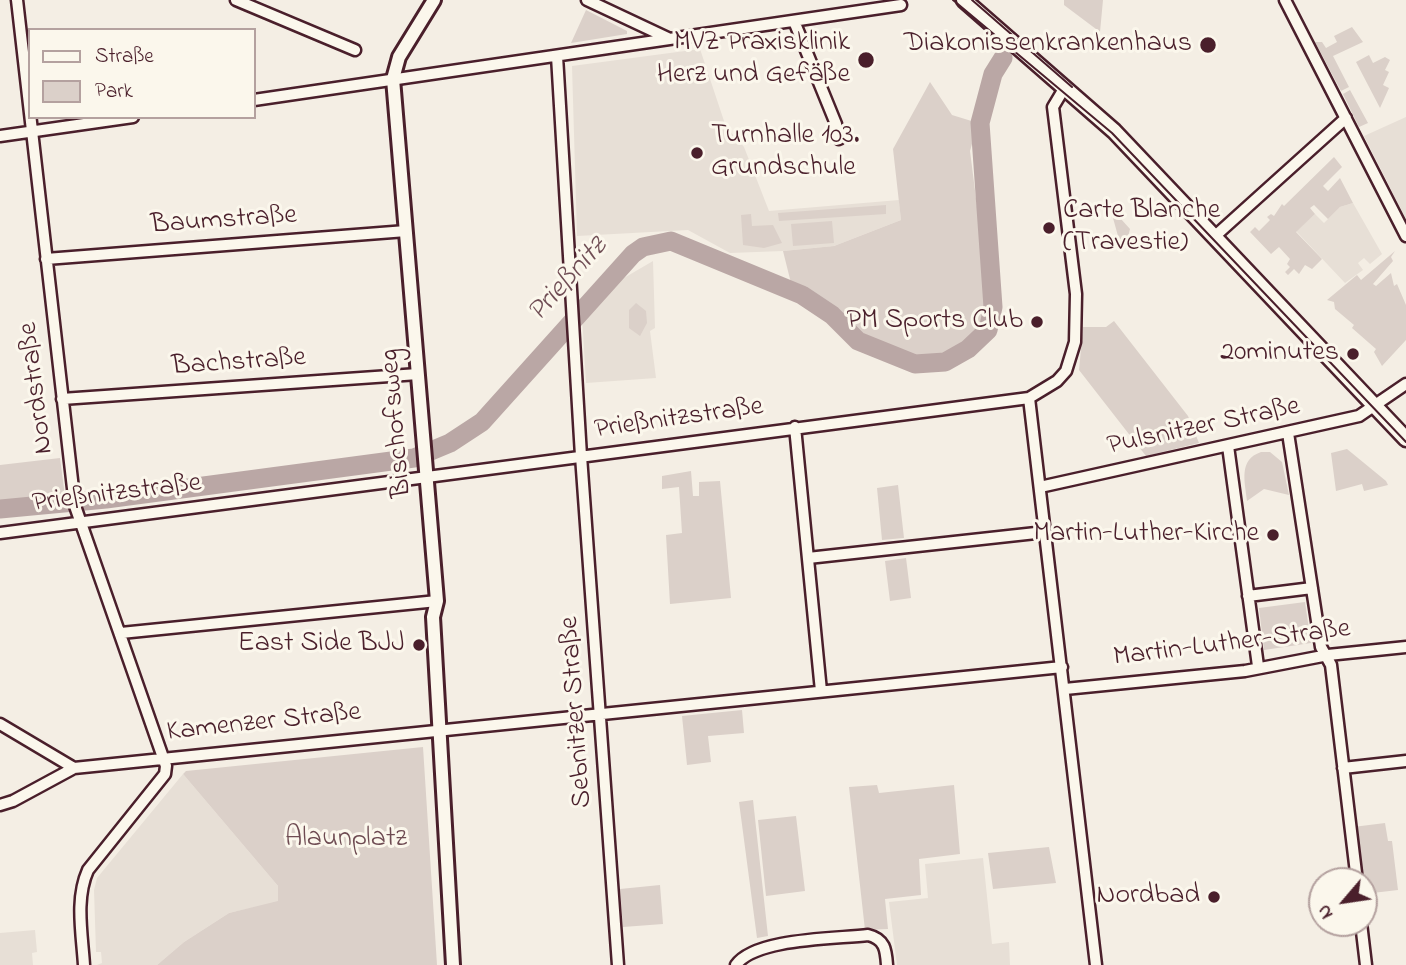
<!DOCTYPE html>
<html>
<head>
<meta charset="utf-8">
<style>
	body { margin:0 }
	#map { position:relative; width:1406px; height:965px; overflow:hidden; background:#f4eee4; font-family:"Indie Flower",sans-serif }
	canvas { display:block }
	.legend { position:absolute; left:28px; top:28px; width:228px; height:91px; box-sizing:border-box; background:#fbf7ec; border:2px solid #b4a19f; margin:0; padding:9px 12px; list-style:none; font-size:21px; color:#4a1f2b }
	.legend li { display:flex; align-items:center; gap:14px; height:35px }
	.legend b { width:35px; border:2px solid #b4a19f }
	.north { position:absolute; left:1308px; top:867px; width:70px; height:70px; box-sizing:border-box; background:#fbf7ec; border:2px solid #b4a19f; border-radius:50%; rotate:241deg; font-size:19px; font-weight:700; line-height:28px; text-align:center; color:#4a1f2b }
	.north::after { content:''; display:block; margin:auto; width:24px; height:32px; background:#4a1f2b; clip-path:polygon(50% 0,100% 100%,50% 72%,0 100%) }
</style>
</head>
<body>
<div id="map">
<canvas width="1406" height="965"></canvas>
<ul class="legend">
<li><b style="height:9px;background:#fbf7ec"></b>Straße</li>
<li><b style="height:19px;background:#dbd0c9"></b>Park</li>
</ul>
<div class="north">N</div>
</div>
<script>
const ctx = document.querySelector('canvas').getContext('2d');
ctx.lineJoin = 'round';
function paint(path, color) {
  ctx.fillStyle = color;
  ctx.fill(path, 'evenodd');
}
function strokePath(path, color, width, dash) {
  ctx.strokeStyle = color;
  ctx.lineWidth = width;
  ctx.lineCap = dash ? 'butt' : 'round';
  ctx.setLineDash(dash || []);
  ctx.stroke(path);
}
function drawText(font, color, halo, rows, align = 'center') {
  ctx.font = font + ' "Indie Flower",sans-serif';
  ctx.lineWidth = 6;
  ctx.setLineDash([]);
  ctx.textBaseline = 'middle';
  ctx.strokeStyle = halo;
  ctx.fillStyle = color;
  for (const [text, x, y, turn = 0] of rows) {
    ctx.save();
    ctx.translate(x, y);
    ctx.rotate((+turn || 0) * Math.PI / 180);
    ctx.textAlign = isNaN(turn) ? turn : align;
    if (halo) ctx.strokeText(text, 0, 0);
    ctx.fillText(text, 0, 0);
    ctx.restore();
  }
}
paint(new Path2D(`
	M700,49L726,127L744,147L769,211L899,200L901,220L834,246L783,251L730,253L688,230L577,236L572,66Z
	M1406,117V219L1364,136Z
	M1353,203L1382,254L1370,264L1364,258L1358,263L1363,270L1345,283L1296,231L1315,214L1324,223L1340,207Z
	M653,261L655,328L650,331L656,378L586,383L582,316L617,282Z
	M183,774L278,886V902L229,913L184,942L157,965H97L102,963L101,952H96L94,890L97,878Z
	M983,858L992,944L1009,942L1010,965H897L889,902L928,898L925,864Z
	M35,930L37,952L32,953L33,965H0V933Z`), '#e7dfd6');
paint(new Path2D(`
	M1064,0H1103L1100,32L1064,5Z
	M586,10L627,31V34L571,43Z
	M1352,27L1363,42L1333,56L1349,87L1341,91L1315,42H1322L1326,48L1337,42L1334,36Z
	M1369,55L1373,63L1385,57L1390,60L1385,70L1389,72L1383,85L1389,88L1380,108L1356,62Z
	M930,82L952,115L978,123L970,151L990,309L984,333L965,349L944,360L921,361L859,337L836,314L791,283L783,251L834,246L901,220L893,149Z
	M1350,90L1368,123L1359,127L1343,94Z
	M1334,157L1342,167L1323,186L1328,191L1340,178L1353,203L1340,207L1328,219L1314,205L1310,208L1315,214L1296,232L1322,259L1312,269L1305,265L1299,274L1294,269L1288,275L1285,272L1290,267L1287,264L1290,259L1279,247L1271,254L1250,232L1255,227L1259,231L1270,220L1267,217L1271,214L1274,216L1282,204L1284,206Z
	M886,205V214L779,221L778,213Z
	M751,214L752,226L773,225L782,243L764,248L743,245L741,215Z
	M1113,218L1121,219L1130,229L1127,241L1117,247L1112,242L1118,236Z
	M832,221L834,243L793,246L791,224Z
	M1395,251L1391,257L1393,261L1373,284L1376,286L1391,273L1394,286L1397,284L1406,305V340L1382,366L1374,352L1376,349L1352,328L1354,325L1335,309L1334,302L1327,300L1357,275L1361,280Z
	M636,303L646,311L647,323L640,336L629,328V310Z
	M1114,321L1188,416L1199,443L1146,456L1079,370L1083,327H1106Z
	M1347,449L1386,481L1388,485L1364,491L1362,484L1336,491L1331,453Z
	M1261,452H1270L1282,462L1289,495L1264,489L1247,501C1245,482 1238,460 1261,452Z
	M60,458L65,496L0,504V465Z
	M691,471L693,496H699V482L720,481L731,598L670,604L666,535L682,533L679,487L662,489V476Z
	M898,485L904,538L882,540L877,488Z
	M906,558L911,598L890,601L885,561Z
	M1305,602L1311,643L1264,650L1259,608Z
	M742,710L744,733L708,736L711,762L687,765L682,716Z
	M423,747L437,965H157L184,942L229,913L278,901V886L183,774L186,771Z
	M877,785L879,793L954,785L960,854L919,859L921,895L885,899L888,929L865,930L849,787Z
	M753,800L768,936L757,938L739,802Z
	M796,816L805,891L766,896L758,820Z
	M1385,823L1388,841H1392L1398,890L1364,894L1353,827Z
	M1049,847L1056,883L993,889L988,853Z
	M660,885L663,924L623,927L620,889Z`), '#dbd0c9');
strokePath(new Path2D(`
	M0,509L106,499L414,458L450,443L482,422L633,254L643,247L671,241L802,295L832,315L858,341L915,364L945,362L968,349L988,330L993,307L980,123L993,74L1003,58`), '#baa7a5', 19);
const minor = new Path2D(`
	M17,0L75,506L166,766L165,774L88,870C75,899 82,933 84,965
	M236,0L355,50
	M587,0L670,39
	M1285,0L1406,236
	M794,21L836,124L839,139
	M557,56L581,456L618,965
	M254,100L901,5
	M0,136L133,117
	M1214,237L1346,118
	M46,259L406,231
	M1029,398L1096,965
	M62,399L418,374
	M795,427L821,691
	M1288,433L1321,647L1331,665L1357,881
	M1228,446L1258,666
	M1040,487L1359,416L1406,384
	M0,533L1029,398L1057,381L1066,371L1075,342L1076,294L1053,107L1065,87
	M808,558L1045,532
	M1248,596L1312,588
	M121,633L437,601
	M1065,689L1245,671L1328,655L1406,647
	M0,724L74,768
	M1343,768L1406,761
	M0,805L13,801L74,768L1062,667
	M1361,923L1366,965
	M736,965C755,938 835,939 868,935C885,939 886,950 887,965`);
const tertiary = new Path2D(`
	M434,0L399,57L393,79L437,601L433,617L453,965`);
const primary = new Path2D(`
	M964,0L1114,131L1406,439`);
strokePath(minor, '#4a1f2b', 15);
strokePath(tertiary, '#4a1f2b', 18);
strokePath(primary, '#4a1f2b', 19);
strokePath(minor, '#fbf7ec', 10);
strokePath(tertiary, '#fbf7ec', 12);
strokePath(primary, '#fbf7ec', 14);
strokePath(new Path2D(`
	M953,0L1112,133L1406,442
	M972,0L1072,87`), '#4a1f2b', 2);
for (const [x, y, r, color] of [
	[1208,45,9,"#4a1f2b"],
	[866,60,9,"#4a1f2b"],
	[697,153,7,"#4a1f2b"],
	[1049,228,7,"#4a1f2b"],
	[1037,322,7,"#4a1f2b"],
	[1353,354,7,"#4a1f2b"],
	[1273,535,7,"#4a1f2b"],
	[419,645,7,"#4a1f2b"],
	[1214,897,7,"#4a1f2b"]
]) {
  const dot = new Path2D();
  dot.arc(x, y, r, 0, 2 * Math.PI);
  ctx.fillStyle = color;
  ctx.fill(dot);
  strokePath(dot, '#fbf7ec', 2.5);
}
drawText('28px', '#4a1f2b', '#fbf7ec', [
	["MVZ Praxisklinik",850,44],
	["Herz und Gefäße",850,76],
	["Diakonissenkrankenhaus",1192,45],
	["Turnhalle 103.",711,137,"left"],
	["Grundschule",711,169,"left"],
	["Carte Blanche",1063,212,"left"],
	["(Travestie)",1063,244,"left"],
	["PM Sports Club",1023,322],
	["20minutes",1339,354],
	["Martin-Luther-Kirche",1259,535],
	["East Side BJJ",405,645],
	["Nordbad",1200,897]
], 'right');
drawText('28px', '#4a1f2b', '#fbf7ec', [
	["Baumstraße",224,222,-4],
	["Bachstraße",239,364,-4],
	["Nordstraße",38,388,-97],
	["Prießnitzstraße",679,420,-8],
	["Bischofsweg",398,423,-95],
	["Pulsnitzer Straße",1204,428,-12],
	["Prießnitzstraße",117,495,-7],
	["Martin-Luther-Straße",1232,645,-7],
	["Sebnitzer Straße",578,712,-94],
	["Kamenzer Straße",264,724,-6]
]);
drawText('28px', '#6e4b52', '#fbf7ec', [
	["Alaunplatz",346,840]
]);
drawText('italic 30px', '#714f56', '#fbf7ec', [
	["Prießnitz",569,281,-48]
]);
</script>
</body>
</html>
